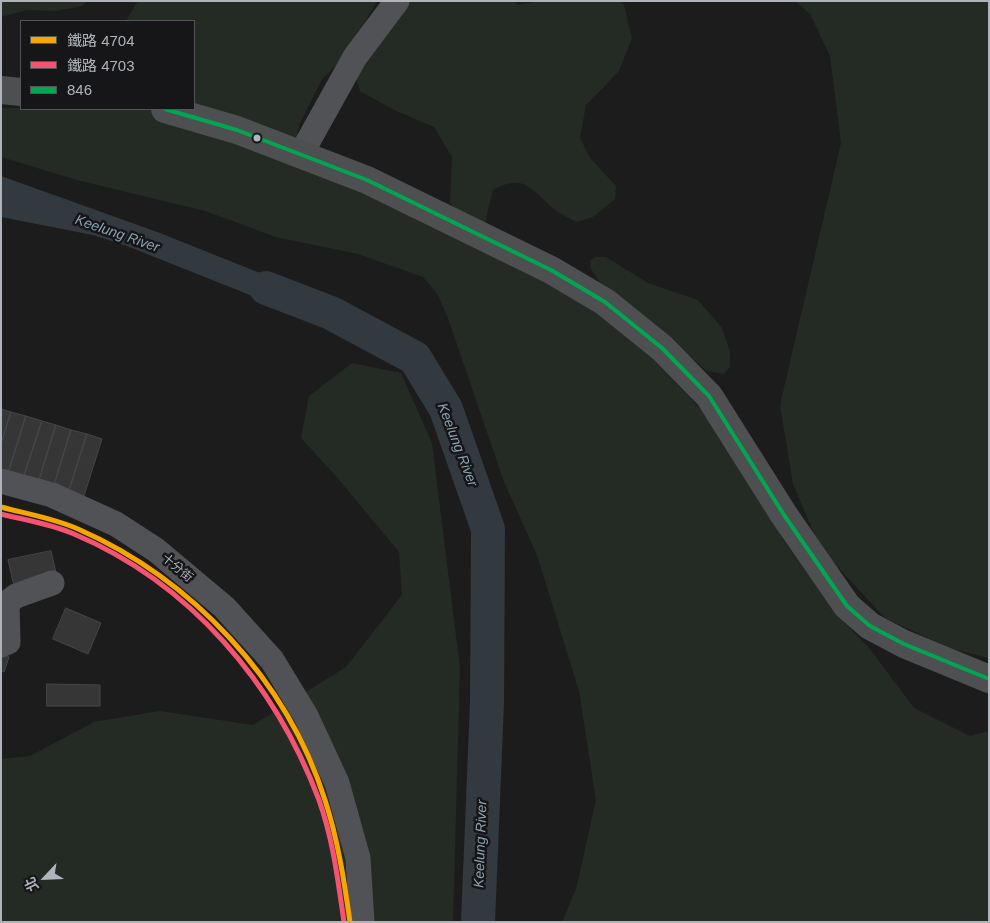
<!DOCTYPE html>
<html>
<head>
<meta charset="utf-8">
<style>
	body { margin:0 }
	#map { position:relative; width:990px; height:923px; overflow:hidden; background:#1c1c1c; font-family:Helvetica,"Noto Sans TC",sans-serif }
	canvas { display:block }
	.frame { position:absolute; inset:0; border:2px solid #afb4bb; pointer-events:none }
	.legend { position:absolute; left:20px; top:20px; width:175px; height:90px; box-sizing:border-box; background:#161618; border:1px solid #535559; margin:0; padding:6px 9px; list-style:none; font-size:15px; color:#afb4bb }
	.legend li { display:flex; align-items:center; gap:10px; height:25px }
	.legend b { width:25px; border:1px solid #535559 }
	.north { position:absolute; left:20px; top:853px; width:50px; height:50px; -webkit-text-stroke:4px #161618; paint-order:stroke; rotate:245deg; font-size:14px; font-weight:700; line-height:20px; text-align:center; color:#afb4bb }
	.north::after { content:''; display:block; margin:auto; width:18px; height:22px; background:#afb4bb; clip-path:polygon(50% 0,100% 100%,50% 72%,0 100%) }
</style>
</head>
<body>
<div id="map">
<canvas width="990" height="923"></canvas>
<div class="frame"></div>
<ul class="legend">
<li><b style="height:6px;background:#f7a600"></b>鐵路 4704</li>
<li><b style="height:6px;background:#f65372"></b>鐵路 4703</li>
<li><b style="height:6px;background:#00a651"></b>846</li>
</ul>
<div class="north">北</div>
</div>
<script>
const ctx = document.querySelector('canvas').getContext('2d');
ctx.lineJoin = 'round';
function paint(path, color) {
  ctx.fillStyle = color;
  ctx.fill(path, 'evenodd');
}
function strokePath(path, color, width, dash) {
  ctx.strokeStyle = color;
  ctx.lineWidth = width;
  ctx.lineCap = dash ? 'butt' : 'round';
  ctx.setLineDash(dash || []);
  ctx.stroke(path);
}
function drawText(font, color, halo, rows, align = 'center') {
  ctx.font = font + ' Helvetica,"Noto Sans TC",sans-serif';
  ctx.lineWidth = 5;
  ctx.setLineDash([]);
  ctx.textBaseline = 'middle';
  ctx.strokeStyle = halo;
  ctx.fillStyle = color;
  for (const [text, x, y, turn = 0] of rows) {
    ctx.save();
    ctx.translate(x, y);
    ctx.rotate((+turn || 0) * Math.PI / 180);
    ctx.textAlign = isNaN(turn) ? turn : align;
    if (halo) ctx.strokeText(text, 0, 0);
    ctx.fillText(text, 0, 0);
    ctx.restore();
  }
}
paint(new Path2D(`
	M1,1H87L83,6L56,11L27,10L1,17Z
	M138,1H377L345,57L322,79L299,125L292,163L362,189L607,313L661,359L718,432L787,545L838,616L870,649L914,708L970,736L989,731V922H562L576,889L596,800L579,691L537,555L504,482L449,321L438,295L423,277L358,254L276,237L205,211L77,180L1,157V108L194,109V21H126Z
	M406,1H513L518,5L540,1H620L624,5L632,38L619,71L586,105L580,138L590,158L616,186L615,199L593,217L577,222C569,218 560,214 553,208C531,189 524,173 493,190L485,223L457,211L450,202L452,157L434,127L394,110L360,91L355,74Z
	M795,1H989V658L949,648L885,618L820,548L793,484L780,405L841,143L830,56L810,14Z
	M596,257H606L648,283L698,300L722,328L730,352V367L724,374L707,371L650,323L604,288L591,269L590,260Z
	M352,363L401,373L432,443L460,668L453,922H1V759L30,756L94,722L160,711L253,725L346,667L402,595L399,552L335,475L301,438L309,396Z`), '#242b25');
paint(new Path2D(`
	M1,176L160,233L315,295L301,313L285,309L127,246L93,235L1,217Z`), '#323a3f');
strokePath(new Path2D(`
	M266,288L331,313L415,358L446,409L488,529L487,703L478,922`), '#323a3f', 34);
const building = new Path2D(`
	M1,409L11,412L1,444Z
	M11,412L26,416L8,474L1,472V444Z
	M26,416L42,421L23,479L8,474Z
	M42,421L56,425L38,484L23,479Z
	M56,425L71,430L53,489L38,484Z
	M71,430L87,434L68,494L53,489Z
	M87,434L102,439L83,499L68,494Z
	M51,551L57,577L14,586L8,560Z
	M66,608L101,623L88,654L53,639Z
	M1,654L9,657L4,672L1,671Z
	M47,684L100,685V706H47Z`);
paint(building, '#363637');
strokePath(building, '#454648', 1);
strokePath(new Path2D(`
	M301,154L355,57L397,1
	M1,481L52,495L116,524L156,550L224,607L272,660L306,716L337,783L358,858L362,922
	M1,645L8,642L7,603L16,596L52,583`), '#515255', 25);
strokePath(new Path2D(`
	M1,90L21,92
	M165,109L237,130L367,180L551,270L605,302L662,348L709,396L784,515L847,606L870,626L904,644L989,679`), '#4e4f51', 28);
strokePath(new Path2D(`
	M165,109L237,130L367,180L551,270L605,302L662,348L709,396L784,515L847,606L870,626L904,644L989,679`), '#00a651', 4);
strokePath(new Path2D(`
	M1,507C27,514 53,518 78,529C192,579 287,680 325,800C338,840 344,880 350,922`), '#f7a600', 5);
strokePath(new Path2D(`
	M1,514C25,520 51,524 74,534C190,583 275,683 319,800C333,839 338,881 344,922`), '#f65372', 5);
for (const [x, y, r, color] of [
	[257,138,4.5,"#afb4bb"]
]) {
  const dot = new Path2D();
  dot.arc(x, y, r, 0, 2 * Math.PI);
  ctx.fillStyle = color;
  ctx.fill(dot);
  strokePath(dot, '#161618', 2);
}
drawText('12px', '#afb4bb', '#161618', [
	["十分街",177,568,40]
]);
drawText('italic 14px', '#8ba4b1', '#161618', [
	["Keelung River",117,234,19],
	["Keelung River",457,445,69],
	["Keelung River",481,844,-88]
]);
</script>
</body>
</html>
